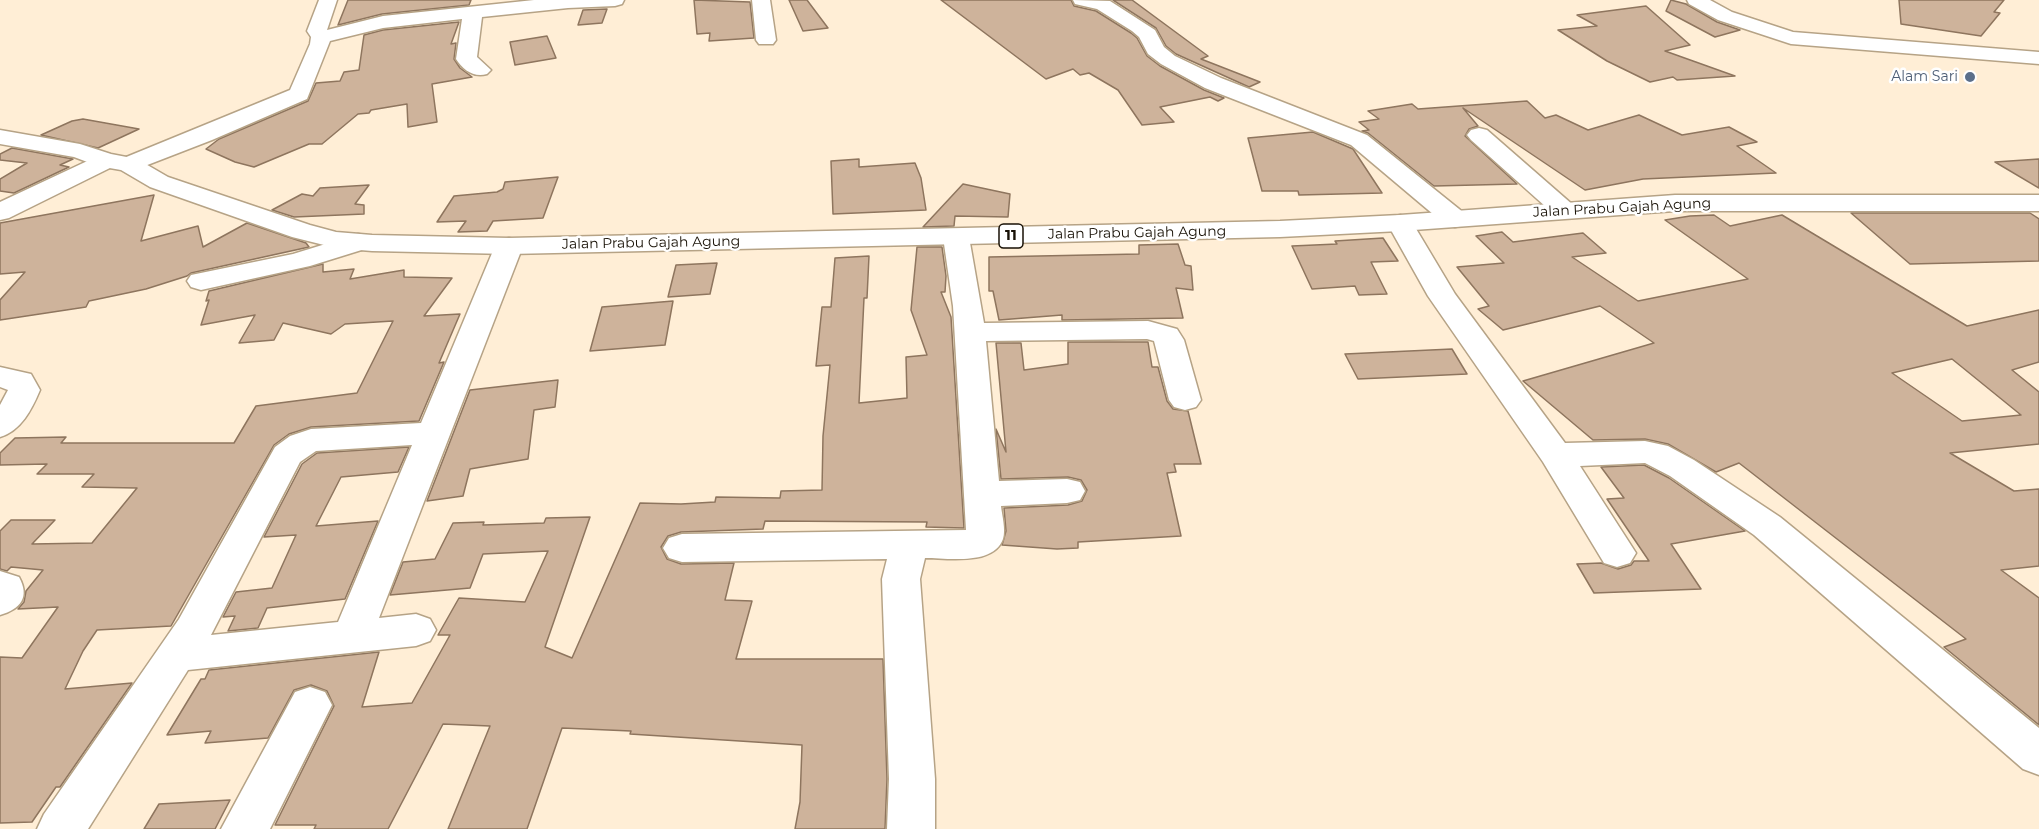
<!DOCTYPE html>
<html>
<head>
<meta charset="utf-8">
<style>
	body { margin:0 }
	canvas { display:block; background:#ffeed6 }
</style>
</head>
<body>
<canvas width="2039" height="829"></canvas>
<script>
const ctx = document.querySelector('canvas').getContext('2d');
ctx.lineJoin = 'round';
function paint(path, color) {
  ctx.fillStyle = color;
  ctx.fill(path, 'evenodd');
}
function strokePath(path, color, width, dash) {
  ctx.strokeStyle = color;
  ctx.lineWidth = width;
  ctx.lineCap = dash ? 'butt' : 'round';
  ctx.setLineDash(dash || []);
  ctx.stroke(path);
}
function drawText(font, color, halo, rows, align = 'center') {
  ctx.font = font + ' Montserrat,sans-serif';
  ctx.lineWidth = 5;
  ctx.setLineDash([]);
  ctx.textBaseline = 'middle';
  ctx.strokeStyle = halo;
  ctx.fillStyle = color;
  for (const [text, x, y, turn = 0] of rows) {
    ctx.save();
    ctx.translate(x, y);
    ctx.rotate((+turn || 0) * Math.PI / 180);
    ctx.textAlign = isNaN(turn) ? turn : align;
    if (halo) ctx.strokeText(text, 0, 0);
    ctx.fillText(text, 0, 0);
    ctx.restore();
  }
}
const building = new Path2D(`
	M348,0H471L469,5L382,14L338,25Z
	M694,0L750,2L754,38L709,41L710,33L697,34Z
	M789,0H807L828,28L803,31Z
	M941,0H1071L1074,6L1096,11L1131,33L1137,38L1147,56L1160,66L1204,90L1224,98L1218,101L1210,97L1160,107L1174,122L1142,125L1118,90L1089,73L1080,75L1073,69L1046,79Z
	M1113,0H1132L1208,56L1201,59L1260,82L1249,87L1176,54L1166,46L1156,28Z
	M1671,0L1686,4L1717,22L1740,30L1715,37L1666,11Z
	M1899,0H2004L1994,12L2000,13L1981,36L1901,24Z
	M1646,6L1690,45L1665,51L1735,76L1677,80L1673,77L1650,82L1607,61L1558,30L1597,26L1577,15Z
	M607,9L602,23L578,25L583,10Z
	M459,22L451,44L456,43L454,59L460,68L472,77L432,84L437,122L408,127L407,104L371,110L369,113L358,114L322,144H309L254,167L235,162L206,149L219,139L308,101L316,83L340,81L344,72L359,70L364,35L383,30Z
	M547,36L556,58L515,65L510,42Z
	M1527,101L1545,118L1556,115L1588,130L1639,115L1682,135L1729,127L1757,142L1737,146L1776,173L1643,179L1585,190L1463,108L1478,126L1469,129L1465,136L1517,184L1434,186L1368,133L1362,131L1369,130L1359,122L1379,119L1368,111L1412,104L1418,109Z
	M83,119L139,129L98,148L41,135L72,121Z
	M1313,132L1353,149L1382,193L1299,195L1298,191H1262L1248,138Z
	M12,148L73,159L60,165L69,167L14,193L0,191V179L27,163L0,160V154Z
	M859,159V167L915,163L921,178L926,210L833,214L831,161Z
	M2039,159V188L1995,162Z
	M558,177L543,218L493,221L487,231L458,232L466,221L437,222L454,196L497,192L503,189L505,182Z
	M963,184L1010,194L1008,217L955,216L954,226L923,227Z
	M369,185L355,204L364,205V214L294,217L272,210L302,194L313,196L320,188Z
	M154,195L141,241L198,226L203,247L247,223L306,243L309,247L191,273L187,276L146,289L89,301L86,307L0,320V300L25,272L0,274V223Z
	M1851,213H2030L2039,219V261L1910,264Z
	M1714,215L1730,226L1782,215L1967,326L2039,310V362L2012,370L2039,392V444L1950,453L2014,491L2039,489V566L2001,570L2039,598V725L1944,647L1966,639L1739,463L1716,472L1668,444L1645,439L1593,440L1523,381L1654,343L1600,306L1503,330L1478,309L1489,306L1457,267L1504,263L1476,236L1502,232L1513,242L1583,233L1606,253L1572,257L1638,301L1748,279L1665,220L1690,216ZM1952,359L2021,415L1962,421L1892,373Z
	M1383,238L1398,261L1371,262L1387,294L1359,295L1355,286L1312,289L1292,246L1337,244L1335,241Z
	M1178,244L1185,265L1191,266L1193,290L1176,288L1183,318L1062,320V315L999,320L993,291H989V257L1139,254V245Z
	M917,247H942L946,276L945,292H941L951,317L964,528L926,527L927,522L765,521L763,529L681,532L668,536L661,547L667,559L681,564L734,563L725,600L752,601L736,659H883L887,779L885,829H795L800,802L802,745L630,734L631,731L562,728L527,829H448L490,726L443,724L388,829H314L316,825H275L334,706L327,691L311,685L294,690L268,738L205,743L211,731L167,735L201,679H205L209,670L379,652L362,707L412,703L450,635H438L459,598L525,602L548,551L483,554L470,588L390,595L403,562L435,559L453,523L484,522L483,525L544,523L546,518L590,517L545,647L572,658L640,503L681,504L715,502L716,497L780,498L781,491L822,490L823,436L830,365L816,366L822,307H831L835,258L869,256L867,298H864L859,403L907,398L906,357L927,355L911,310Z
	M717,263L710,294L668,297L676,265Z
	M323,264V272L354,269L350,279L404,270V277L452,278L424,316L460,314L439,363L444,362L419,421L311,427L289,434L274,445L171,626L97,630L83,651L65,689L132,683L60,787H56L32,822L0,823V657L22,658L58,607L18,609L24,602L26,591L43,570L11,567L7,571L0,569V531L11,520H55L32,544L92,543L137,488L82,487L94,474H37L47,464L0,465V453L15,438L66,437L61,443H234L256,406L357,393L393,321L345,324L331,334L283,323L274,340L239,343L255,315L201,325L209,300L206,301L209,291Z
	M673,301L665,345L590,351L602,307Z
	M1068,342H1148L1152,367H1158L1167,401L1173,409L1188,411L1201,464H1174L1176,472L1167,473L1181,536L1078,542V548L1057,549L1002,545L1006,531L1004,508L1068,505L1082,501L1087,490L1081,480L1068,477L1001,479L996,429L1006,452L996,343H1021L1024,370L1068,364Z
	M1452,349L1467,374L1358,379L1345,354Z
	M558,380L555,407L534,410L528,459L470,469L463,496L427,501L470,390Z
	M409,447L398,472L341,477L316,526L378,521L345,599L267,608L258,628L228,631L235,616L223,617L236,592L272,588L296,535L264,537L302,464L317,453Z
	M1644,465L1669,478L1745,531L1671,544L1701,589L1594,593L1577,564L1601,563L1618,569L1631,565L1634,561H1649L1607,499L1624,498L1601,467Z
	M230,800L215,829H144L159,804Z`);
paint(building, '#ceb39b');
strokePath(building, '#8e755e', 1.5);
const minor = new Path2D(`
	M319,0H337L327,30L383,16L534,0H624L622,4L615,6L568,8L482,17L477,57L491,70L487,74C474,78 463,70 456,59L462,19L383,28L330,41L307,99L212,140L137,169L128,171L119,169L116,165L9,218L0,220V202L98,156L107,154L116,156L119,160L290,90L310,44L311,37L307,31Z
	M752,0H770L776,40L773,44H759L756,40Z
	M1073,0L1110,1L1155,30L1164,47L1175,56L1221,78L1367,135L1464,213L1468,219L1464,225L1455,227L1446,225L1351,145L1205,88L1161,64L1148,54L1139,37L1132,31L1097,9L1075,4Z
	M1687,0H1710L1732,12L1793,32L2039,52V64L1791,44L1718,20L1689,4Z
	M1479,128L1487,130L1573,205L1577,210L1573,215L1564,218L1555,215L1471,140L1467,135L1471,130Z
	M1400,215L1409,217L1455,294L1565,443L1645,441L1668,446L1694,460L1780,517L2039,728V775L2023,769L1754,535L1670,476L1645,463L1580,466L1636,553L1630,563L1617,567L1604,563L1543,462L1428,296L1387,223L1391,217Z
	M956,229L965,231L969,237L984,323L1148,321L1177,329L1184,340L1201,400L1196,407L1185,410L1174,407L1169,400L1154,341L1147,339L986,341L999,481L1067,479L1080,482L1085,491L1080,500L1067,503L1001,506C1002,515 1006,530 1003,539C993,566 947,558 925,558L920,579L935,779V829H887L889,779L882,579L887,559L682,562L669,558L663,548L669,538L682,534L966,530L953,306L943,237L947,231Z
	M358,234L368,236L371,242L368,248L310,266L201,290L191,287L187,281L191,275L293,254Z
	M509,238L519,240L523,246L379,618L416,614L430,619L436,630L430,641L416,646L188,670L88,829H37L44,814L179,619L275,447L290,436L311,429L421,423L495,246L499,240ZM412,445L338,622L211,635L300,462L316,451Z
	M0,367L31,374L40,390C32,409 21,431 0,437V405L8,390L0,387Z
	M0,571L19,577C30,597 21,609 0,615Z
	M310,687L325,692L332,705L270,829H221L295,692Z`);
const highway = new Path2D(`
	M0,130L80,144L111,154L137,159L168,177L310,225L336,232L372,235L509,238L1280,221L1400,215L1675,195H2039V211H1675L1400,231L1280,237L509,254L372,251L336,248L292,237L150,187L121,170L98,166L74,157L0,144Z`);
strokePath(minor, '#b6a386', 3);
strokePath(highway, '#b6a386', 3);
paint(minor, '#fff');
paint(highway, '#fff');
for (const [x, y, r, color] of [
	[1970,77,6,"#5c6f8a"]
]) {
  const dot = new Path2D();
  dot.arc(x, y, r, 0, 2 * Math.PI);
  ctx.fillStyle = color;
  ctx.fill(dot);
  strokePath(dot, '#fff', 2);
}
drawText('14px', '#4e5e75', '#fff', [
	["Alam Sari",1958,77]
], 'right');
drawText('14px', '#181106', '#fff', [
	["Jalan Prabu Gajah Agung",1622,208,-3],
	["Jalan Prabu Gajah Agung",1137,233,-1],
	["Jalan Prabu Gajah Agung",651,243,-1]
]);
for (const [x, y, w] of [
	[1011,236,24]
]) {
  const box = new Path2D();
  box.roundRect(x - w / 2, y - 12, w, 24, 4.5);
  ctx.fillStyle = '#fff';
  ctx.fill(box);
  strokePath(box, '#181106', 1.5);
}
drawText('bold 15px', '#181106', null, [
	["11",1011,236]
]);
</script>
</body>
</html>
